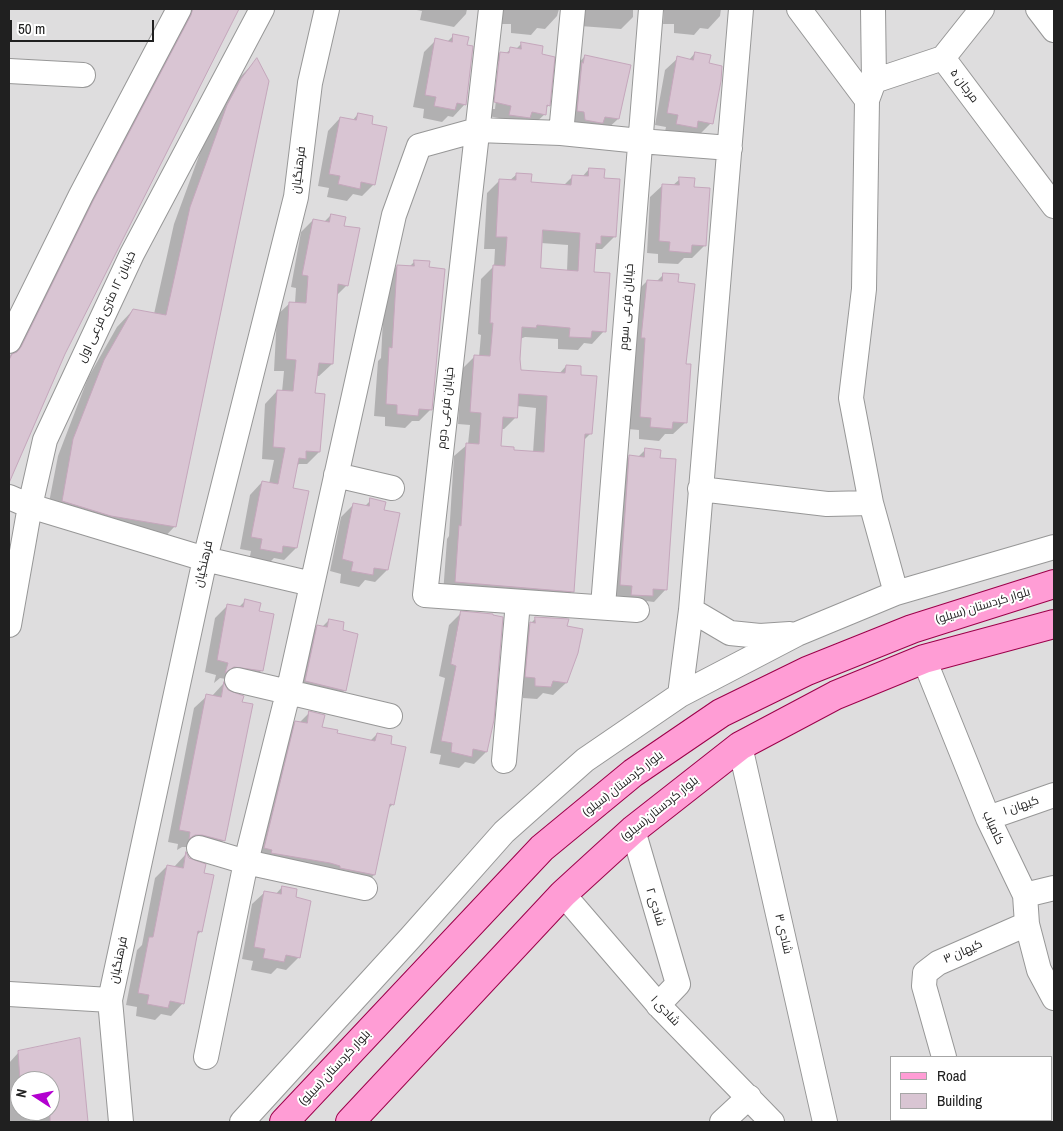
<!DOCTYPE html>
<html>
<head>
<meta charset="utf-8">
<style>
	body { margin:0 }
	#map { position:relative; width:1063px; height:1131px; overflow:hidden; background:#f2e6eb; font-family:"Archivo Narrow",sans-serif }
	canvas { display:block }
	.frame { position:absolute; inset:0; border:10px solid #202020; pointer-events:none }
	.legend { position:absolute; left:890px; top:1056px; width:162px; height:65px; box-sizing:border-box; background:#fff; border:1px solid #a6a6a6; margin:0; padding:6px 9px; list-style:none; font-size:15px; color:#202020 }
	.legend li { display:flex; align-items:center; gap:10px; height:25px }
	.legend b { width:25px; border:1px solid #a6a6a6 }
	.north { position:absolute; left:10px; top:1071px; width:50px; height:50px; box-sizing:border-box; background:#fff; border:1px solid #a6a6a6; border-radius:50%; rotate:281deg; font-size:14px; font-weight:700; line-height:20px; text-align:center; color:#202020 }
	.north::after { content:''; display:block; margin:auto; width:18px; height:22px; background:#b300d0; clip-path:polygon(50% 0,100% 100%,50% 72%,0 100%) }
	.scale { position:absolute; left:10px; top:20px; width:144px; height:22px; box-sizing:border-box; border:2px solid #202020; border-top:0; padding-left:6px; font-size:15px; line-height:18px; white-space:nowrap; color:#202020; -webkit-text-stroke:4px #fff; paint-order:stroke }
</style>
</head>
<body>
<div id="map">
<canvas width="1063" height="1131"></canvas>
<div class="frame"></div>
<ul class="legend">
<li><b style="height:6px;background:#ff9dd5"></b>Road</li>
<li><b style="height:14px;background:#d9c5d3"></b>Building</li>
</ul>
<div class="north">N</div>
<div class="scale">50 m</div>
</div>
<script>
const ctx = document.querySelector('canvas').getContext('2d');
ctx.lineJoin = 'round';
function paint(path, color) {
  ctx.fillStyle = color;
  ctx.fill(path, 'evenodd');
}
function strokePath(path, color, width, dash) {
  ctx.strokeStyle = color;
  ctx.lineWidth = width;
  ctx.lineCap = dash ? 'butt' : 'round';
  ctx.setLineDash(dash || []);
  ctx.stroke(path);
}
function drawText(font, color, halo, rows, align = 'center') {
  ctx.font = font + ' "Archivo Narrow",Cairo,sans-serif';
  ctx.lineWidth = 4;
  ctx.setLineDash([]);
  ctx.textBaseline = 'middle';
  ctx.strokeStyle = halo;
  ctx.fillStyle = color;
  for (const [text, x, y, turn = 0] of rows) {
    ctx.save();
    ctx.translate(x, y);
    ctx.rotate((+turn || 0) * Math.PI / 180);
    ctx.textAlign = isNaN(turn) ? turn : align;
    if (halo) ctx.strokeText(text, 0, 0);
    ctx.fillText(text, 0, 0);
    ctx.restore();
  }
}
paint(new Path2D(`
	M9,9H1054V1122H9ZM892,1057H1052V1120H892ZM20,1081H50V1111H20Z`), '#deddde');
paint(new Path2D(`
	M182,9H238L64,353L9,481V358Z
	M411,9H467L466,14L454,27L420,20L422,11Z
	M501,9H559L557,16L545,29L537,28L531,35L511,33V24H500Z
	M566,9H633V17L621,29L580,26Z
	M664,9H721L720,16L708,29L700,28L694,35L674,33V24H663Z
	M454,35L465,104L453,117L448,116L442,122L423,118L424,109L413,107L424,52L436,40L447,42Z
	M522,43L540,55L549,105L546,108L545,114L532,126L497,127L499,118L483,115L488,65L500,53L505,54L511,49L515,50ZM500,60L495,109H492L497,63Z
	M695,53L708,64L711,123L699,135L664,136L666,127L655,125L665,70L678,58L689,60Z
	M585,56L618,119L605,131L572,124L573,69Z
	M257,60L175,526L159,543L46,518L58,456L88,378L117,327L133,310L154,314L174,224L211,123L224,97L241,76Z
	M358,114L374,184L362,196L353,194L347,201L327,197L329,188L318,186L328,131L340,118L352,121Z
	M589,169L603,179L614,237L602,249H594L593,273L604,331L592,344L584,343L578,350L558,349V339L525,337L520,339V371L559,374L566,366L580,376L591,433L583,441L572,591L560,603L443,594L447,539L449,536L454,456L468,444L470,425L458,424L462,369L474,357H479L481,335L478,334L481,279L494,266L495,249H484L487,193L499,181H509L517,174L530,183L563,186L573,176L582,177ZM541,243L568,245L567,271L539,269ZM517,406L536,408L533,453L512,451L500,447L501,429H504L516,417Z
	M680,179L693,188L704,246L692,258H684L678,264L658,263V254L647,253L650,197L663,185L672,186Z
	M331,215L343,226L347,285L336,296L332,364L319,376H316L314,394L319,452L307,464H299L296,466L292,489L296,548L284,560L274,558L268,564L249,561L251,551L240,549L250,495L262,482L269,484L274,460L262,459L265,404L277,391L282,392L284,371H274L277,315L290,303H295L296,288L291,287L301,232L313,220L324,222Z
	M415,261L431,409L419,421H412L405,428L385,426V417L374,416L378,361L381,358L385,279L397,266L409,267Z
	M664,274L677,283L685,365L686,422L673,434H665L659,441L639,439V430L628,429L635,293L647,281L656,282Z
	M645,450L666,589L654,602L646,601L639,608L609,597L617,469L629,457H638Z
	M371,500L383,511L387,570L375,582L365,580L359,587L340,583L341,574L330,571L341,517L353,505L364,507Z
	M245,601L258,612L261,671L249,683L220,678L214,683L216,675L205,672L215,618L228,605L238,608Z
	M461,613L486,752L474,764L465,762L459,768L439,764L441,755L430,753L445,678L439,676L449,625Z
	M536,618L565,627L577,653L566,683L553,695L543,693L537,699L523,698V690L513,689L518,636Z
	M329,620L345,690L333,703L293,693L305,639L318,626L322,627Z
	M223,684L227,691L224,840L212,852L190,847H182L177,850L178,844L168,842L194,708L207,696H212Z
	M310,712L321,728L336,734L370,741L377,734L389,745L393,804L388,809L374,875L362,887L252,860L283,734L296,722L299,723Z
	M186,854L203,874L201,931L196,936L183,1003L171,1016L161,1014L155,1020L136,1016L137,1007L126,1005L137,950L142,945L155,878L167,866L174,867Z
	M282,887L294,898L299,957L286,970L277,968L271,974L251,970L253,961L242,959L252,904L265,892L276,894Z
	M79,1039L87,1122H9V1063L19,1052ZM20,1081H50V1111H20Z`), '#0003');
const building = new Path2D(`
	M193,9H239L65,354L9,483V360L12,354L17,352L21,347L93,201L191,15Z
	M453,34L469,37L467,45L473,46L466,105L457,103L455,110L434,106L436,97L425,95L435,38L452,42Z
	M521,42L543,46L542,54L555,57L550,106L547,105L546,115L532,112L530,118L509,115L511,106L494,102L500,52L509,53L510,47L521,49Z
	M695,52L711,55L709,63L722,66L721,81L713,124L698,121L697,128L676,124L678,115L667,113L677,56L693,60Z
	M585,55L631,65L619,119L605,117L603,123H601L585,120L584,112L577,111L582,62L583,63Z
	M257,58L269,81L176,527L111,516L62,501L73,439L104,360L133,309L166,315L190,207L227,105L241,79Z
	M358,113L373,116L372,124L387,127L375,185L361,182L360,189L338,184L340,176L329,174L340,117L356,120Z
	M589,168L605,169L604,178L620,179L616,237L601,236V244L596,243L594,272L610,273L606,332L592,331L591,338L569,337L570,328L537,325L536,328L522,327L520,359L521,370L565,373L566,365L581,366V375L597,376L592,434H585L574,592L455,582L459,525L461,526L466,443L479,444L481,413L470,412L474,355L490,356L493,323H490L493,265L505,266L507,237H496L499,179L516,180V173L532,174L531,182L571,185L572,175L588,176ZM543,230L580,233L578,271L541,268ZM519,394L547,396L544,452L514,450V447L501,446L503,417L517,418Z
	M679,177L695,178L694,187L710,188L706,246L692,245L691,253L669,251L670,242L659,241L662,184L679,185Z
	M331,214L346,217L344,226L360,228L348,286L338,284L333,364L319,363L315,393L325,394L320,452L306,451V459L299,458L293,488L309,491L297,548L283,546L282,553L260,549L262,539L251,537L262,481L278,484L285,448L273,447L277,390L293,391L296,360L286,359L289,302L306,303L308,276L302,275L313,219L329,222Z
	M414,260L430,261L429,267L445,269L432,410L419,409L418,416L397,414V405L386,404L389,347L392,348L397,265L414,266Z
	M663,273L679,274L678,282L695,284L686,364H691L687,423L673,422L672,429L650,427L651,418L640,417L645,338H641L647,280L662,281Z
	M645,448L661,450L660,458L676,459L667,590L653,589V596L631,595L632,586L620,585L629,455L644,457Z
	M370,498L386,502L384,510L400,513L388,570L374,568L373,575L351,571L353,562L342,559L353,503L369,506Z
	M245,599L261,603L259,611L274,614L263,671L234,667L225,673L228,663L217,660L227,604L243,607Z
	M461,611L493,614V615L503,617L494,720L487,752L473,749L472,757L451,752L452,743L441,741L456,666L451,664Z
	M535,617L569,619L567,626L583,629L578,653L567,683L553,681L551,687L535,686V678L525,677L530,622L535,623Z
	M329,619L344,622L343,630L358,634L346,691L305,681L317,625L327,627Z
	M224,682L228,690L244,696L242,702L253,704L225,841L202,835H195L189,839L190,832L179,830L206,694L221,697Z
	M309,711L325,715L322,727L338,730L337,733L375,741L377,733L392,736L391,744L406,747L394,805L390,804L375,875L340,868V866L330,863L271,853L272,850L264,848L295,721L307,723Z
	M186,852L189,858L206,864L204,873L214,875L202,932L198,931L184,1004L170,1001L168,1008L147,1004L149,995L138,993L149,937H153L167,865L183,868Z
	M282,886L297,889L296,897L311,901L300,958L286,955L284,962L263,958L265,949L254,947L264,891L281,894Z
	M80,1038L88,1122H50V1081H20L18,1051Z`);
paint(building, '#d9c5d3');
strokePath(building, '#c5a7bc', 1);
const minor = new Path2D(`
	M491,9L425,595L637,610
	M799,9L867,100
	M873,9L874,81L943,58L1054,206
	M1038,9L1054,30
	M943,58L982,9
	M9,71L83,75
	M874,81L867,100L864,289L851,398L871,503L896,593
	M561,133L573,9
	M9,341L81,195L179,9
	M336,475L392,488
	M700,489L827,504L871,503
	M9,497L30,506L205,559L312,584
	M603,606L651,9
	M691,610L730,633L760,636L790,634
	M9,625L30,506L45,440L132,254L262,9
	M924,659L988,818L1025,895L1027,924L1039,970L1054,998
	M237,680L390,716
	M680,695L691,610L741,9
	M740,746L825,1122
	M504,761L518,602
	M988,818L1054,795
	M633,830L678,984L658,1005
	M199,848L246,862L365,888
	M563,894L662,1009L772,1122
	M1025,895L1054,888
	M9,994L110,1000
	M206,1057L246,862L288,693L394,215L419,146L477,130L561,133L640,141L730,148
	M944,1057L924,986L925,973L938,963L1027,924
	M961,1120V1122
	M121,1122L110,1000L205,559L296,197L310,83L327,9
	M242,1122L411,937L504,832L585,760L680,695L797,634L896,593L1054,547
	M722,1122L749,1097`);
const major = new Path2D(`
	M284,1122L542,848L633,773L721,713L807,671L912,629L1054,584
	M350,1122L563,894L633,830L740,746L836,695L924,659L1054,624`);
strokePath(minor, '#979797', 26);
strokePath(major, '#9c004a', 30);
strokePath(minor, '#fff', 24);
strokePath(major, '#ff9dd5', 28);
drawText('12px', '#202020', '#fff', [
	["مرجان ۵",964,86,53],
	["فرهنگیان",299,170,-83],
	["خیابان ۱۲ متری فرعی اول",107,307,-65],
	["خیابان فرعی سوم",627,307,-86],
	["خیابان فرعی دوم",446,408,-84],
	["فرهنگیان",204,564,-77],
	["بلوار کردستان (سیلو)",983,606,-17],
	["بلوار کردستان (سیلو)",623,784,-38],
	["کیهان ۱",1021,806,-19],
	["بلوار کردستان(سیلو)",660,809,-39],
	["کامیاب",993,828,65],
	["شادی ۲",655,907,73],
	["شادی ۳",783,934,77],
	["کیهان ۳",963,952,-24],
	["فرهنگیان",119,960,-78],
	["شادی ۱",665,1011,47],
	["بلوار کردستان (سیلو)",335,1068,-47]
]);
</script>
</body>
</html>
